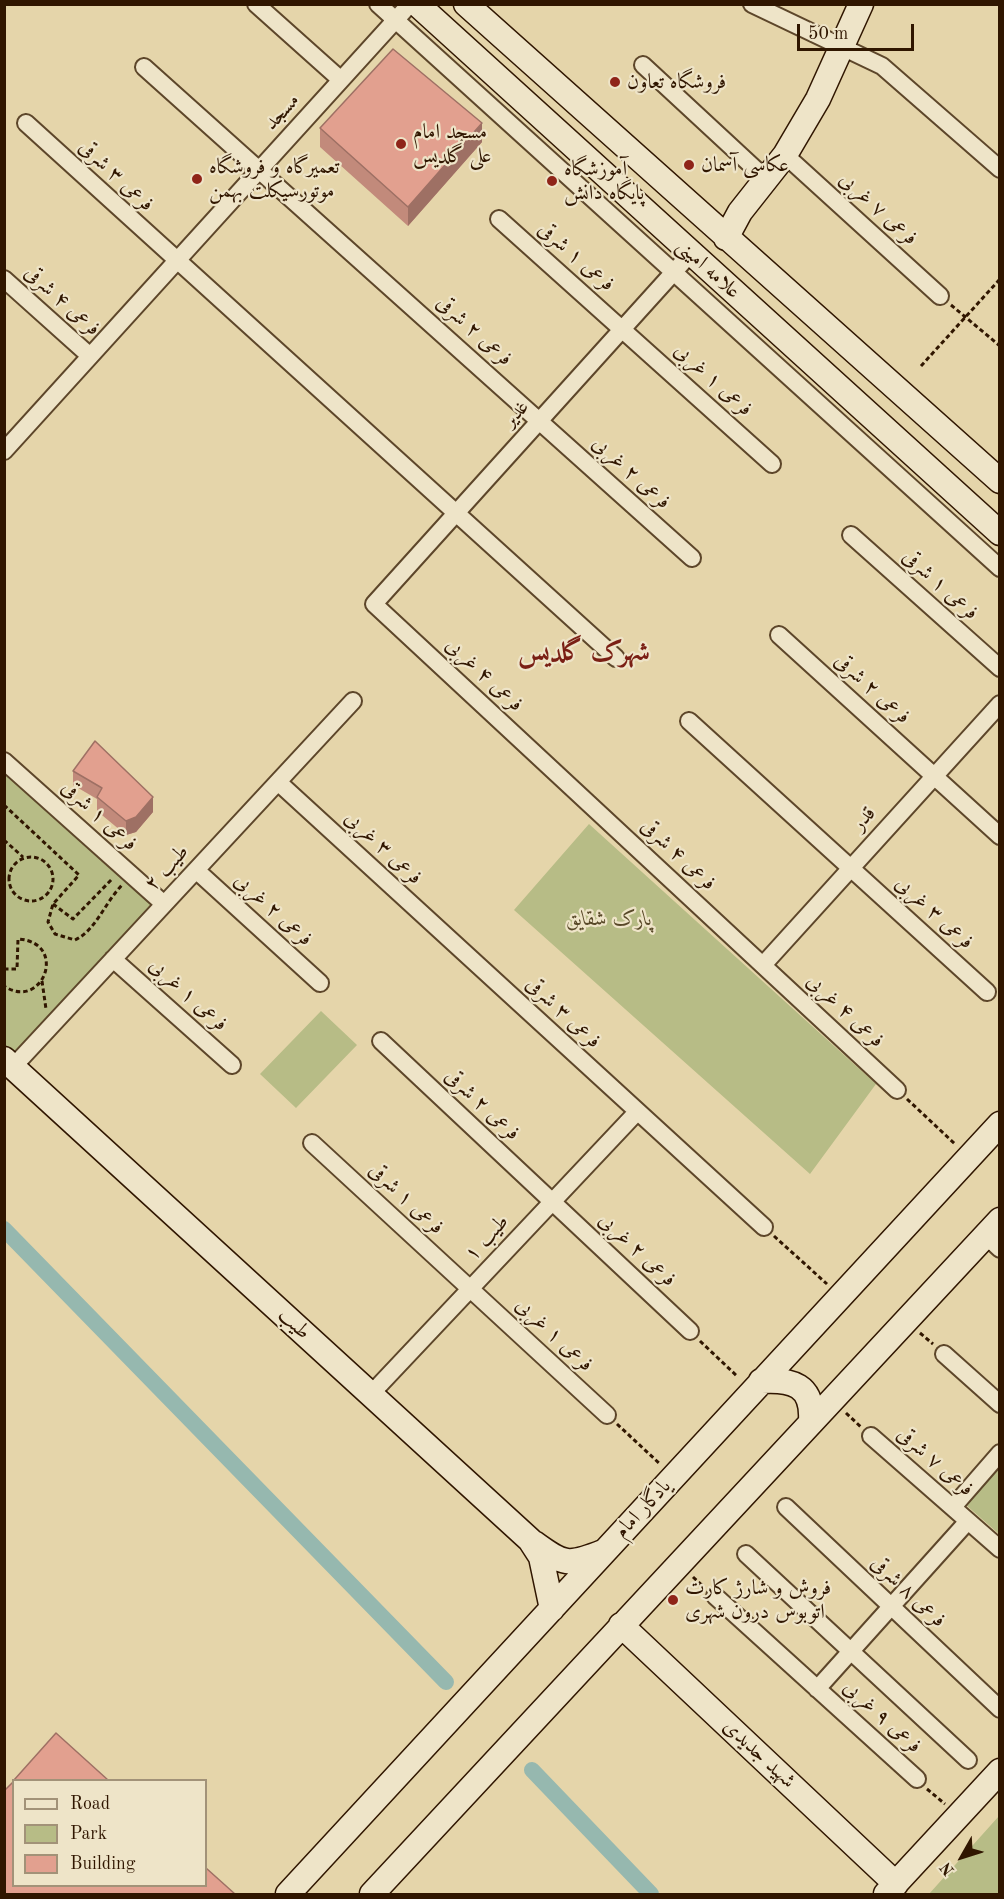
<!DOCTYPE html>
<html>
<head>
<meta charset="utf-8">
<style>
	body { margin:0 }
	#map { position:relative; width:1004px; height:1899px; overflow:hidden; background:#e5d5aa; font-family:"Old Standard TT",serif }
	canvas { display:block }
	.frame { position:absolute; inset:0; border:6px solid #301600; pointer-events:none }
	.legend { position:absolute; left:12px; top:1779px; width:195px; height:108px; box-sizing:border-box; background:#eee4c8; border:2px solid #a29278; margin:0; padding:8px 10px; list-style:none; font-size:18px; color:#301600 }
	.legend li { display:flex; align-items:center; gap:12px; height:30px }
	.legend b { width:30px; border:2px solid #a29278 }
	.north { position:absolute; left:932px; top:1827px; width:60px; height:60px; -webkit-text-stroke:4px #eee4c8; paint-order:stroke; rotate:231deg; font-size:16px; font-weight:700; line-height:24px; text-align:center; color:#301600 }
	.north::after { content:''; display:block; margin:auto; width:21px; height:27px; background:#301600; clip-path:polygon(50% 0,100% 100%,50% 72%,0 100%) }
	.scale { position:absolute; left:797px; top:24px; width:117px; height:27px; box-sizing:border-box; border:3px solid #301600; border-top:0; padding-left:8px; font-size:18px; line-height:21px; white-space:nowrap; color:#301600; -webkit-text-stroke:4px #eee4c8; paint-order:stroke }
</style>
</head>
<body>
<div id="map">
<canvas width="1004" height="1899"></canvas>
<div class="frame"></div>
<ul class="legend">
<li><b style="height:8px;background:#eee4c8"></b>Road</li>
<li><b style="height:16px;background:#b7bc86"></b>Park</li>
<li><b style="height:16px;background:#e2a08f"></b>Building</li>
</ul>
<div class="north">N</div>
<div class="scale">50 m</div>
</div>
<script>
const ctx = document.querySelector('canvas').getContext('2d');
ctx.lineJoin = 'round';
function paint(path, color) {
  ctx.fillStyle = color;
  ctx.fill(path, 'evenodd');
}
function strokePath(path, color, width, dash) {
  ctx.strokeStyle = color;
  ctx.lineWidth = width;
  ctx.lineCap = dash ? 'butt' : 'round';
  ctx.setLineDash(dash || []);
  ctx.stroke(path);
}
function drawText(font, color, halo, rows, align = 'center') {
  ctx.font = font + ' "Old Standard TT",Amiri,serif';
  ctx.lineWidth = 4.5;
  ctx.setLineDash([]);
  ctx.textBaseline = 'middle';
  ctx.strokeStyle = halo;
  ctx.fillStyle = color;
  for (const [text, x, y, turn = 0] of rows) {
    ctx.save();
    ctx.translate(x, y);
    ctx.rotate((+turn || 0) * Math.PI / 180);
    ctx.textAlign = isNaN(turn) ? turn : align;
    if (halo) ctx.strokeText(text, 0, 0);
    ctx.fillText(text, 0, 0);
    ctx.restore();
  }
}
paint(new Path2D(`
	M5,774L153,904L13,1054L5,1046Z
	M589,824L876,1084L810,1174L514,910Z
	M321,1011L357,1045L296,1108L260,1074Z
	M999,1468L1000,1533L999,1534L966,1505Z
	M999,1816V1894H929Z`), '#b7bc86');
strokePath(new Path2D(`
	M4,1229L446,1682
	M532,1770L651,1894`), '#96b8af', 16);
const street = new Path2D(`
	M256,4L341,80
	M378,4L1000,568
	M752,4L882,66L1000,169
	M643,65L765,178
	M144,67L692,558
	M26,123L616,658
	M785,155L940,296
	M499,219L772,464
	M691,253L374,604L897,1090
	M4,279L90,356
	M4,451L410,4
	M851,535L1000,668
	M779,635L1000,836
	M689,721L987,992
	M4,761L164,904
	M278,782L764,1227
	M196,870L320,983
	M113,959L232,1065
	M763,965L1000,704
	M381,1041L690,1331
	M13,1067L353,701
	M312,1143L607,1415
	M985,1235L1000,1249
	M944,1354L1000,1404
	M371,1394L637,1112
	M871,1436L1000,1549
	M786,1507L1000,1709
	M953,1507L1000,1453
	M746,1554L968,1760
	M715,1596L917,1779
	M817,1689L968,1521`);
const secondary = new Path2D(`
	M417,4L1000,533
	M466,4L1000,481
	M726,238L740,212L785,155L818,99L861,4
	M4,1059L530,1540L541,1557L552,1609
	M761,1381C792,1379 813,1385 811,1420
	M534,1543C564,1565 568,1566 603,1552
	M621,1625L896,1884
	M288,1894L1000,1124
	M372,1894L1000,1220
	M886,1894L1000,1771`);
strokePath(street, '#5d462a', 20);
strokePath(secondary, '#301600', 27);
strokePath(new Path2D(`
	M951,305L1000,346
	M921,366L1000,279
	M4,805L79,875L53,904L48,922L55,934L75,940C96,930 104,904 122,885
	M4,840L23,857
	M9 879a22 22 0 1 1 44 0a22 22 0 1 1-44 0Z
	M53,904L73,919L113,878
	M4,969H17L18,939C69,942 43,1012 4,986
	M42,981L46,1009
	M907,1099L955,1144
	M774,1236L827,1284
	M920,1333L933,1344
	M700,1341L738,1377
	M846,1413L861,1427
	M617,1424L660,1464
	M693,1577L704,1587
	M927,1789L945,1804`), '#301600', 3, [4.5, 3]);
strokePath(street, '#eee4c8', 16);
strokePath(secondary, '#eee4c8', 24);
paint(new Path2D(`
	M320,128L482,142L408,226L320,147Z
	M73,771L153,812L136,832L126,835L97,811V799L73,785Z`), '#c28a7b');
paint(new Path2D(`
	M482,123V142L408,226V207Z
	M153,797V812L136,832L126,835V821Z`), '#9e7064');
const building = new Path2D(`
	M393,49L482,123L408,207L320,128Z
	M95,741L153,797L136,817L126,821L97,797L102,788L73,771Z
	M56,1733L108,1780H14Z
	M14,1781V1886H206V1868L235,1894H4V1791Z`);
paint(building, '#e2a08f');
strokePath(building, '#9e7064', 1.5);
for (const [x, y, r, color] of [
	[615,82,6,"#8f2418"],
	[401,144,6,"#8f2418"],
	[689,165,6,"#8f2418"],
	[197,179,6,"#8f2418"],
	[552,181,6,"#8f2418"],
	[673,1600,6,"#8f2418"]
]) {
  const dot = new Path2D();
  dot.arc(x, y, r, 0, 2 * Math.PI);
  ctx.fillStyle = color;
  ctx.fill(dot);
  strokePath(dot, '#eee4c8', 2);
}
drawText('21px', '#301600', '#eee4c8', [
	["فروشگاه تعاون",627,82],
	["مسجد امام",413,132],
	["علی گلدیس",413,156],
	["عکاسی آسمان",701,165],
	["تعمیرگاه و فروشگاه",209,167],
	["موتورسیکلت بهمن",209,191],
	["آموزشگاه",564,169],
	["پایگاه دانش",564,193],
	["فروش و شارژ کارت",685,1588],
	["اتوبوس درون شهری",685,1612]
], 'left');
drawText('21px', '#301600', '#eee4c8', [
	["مسجد",282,112,-48],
	["فرعی ۳ شرقی",116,176,43],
	["فرعی ۷ غربی",878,209,42],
	["فرعی ۱ شرقی",576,257,41],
	["علامه امینی",708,269,42],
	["فرعی ۴ شرقی",62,301,42],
	["فرعی ۲ شرقی",474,331,42],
	["فرعی ۱ غربی",713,380,42],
	["غدیر",516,414,-48],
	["فرعی ۲ غربی",631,473,42],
	["فرعی ۱ شرقی",940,585,42],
	["فرعی ۴ غربی",484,675,43],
	["فرعی ۲ شرقی",872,689,42],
	["فرعی ۱ شرقی",99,816,42],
	["قدر",864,819,-48],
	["فرعی ۳ غربی",383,848,43],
	["فرعی ۴ شرقی",678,855,43],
	["طیب ۲",167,868,-47],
	["فرعی ۲ غربی",273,910,42],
	["فرعی ۳ غربی",934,913,42],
	["فرعی ۱ غربی",188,995,42],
	["فرعی ۴ غربی",845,1011,43],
	["فرعی ۳ شرقی",563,1013,43],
	["فرعی ۲ شرقی",482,1105,43],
	["فرعی ۱ شرقی",406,1199,43],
	["طیب ۱",487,1238,-47],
	["فرعی ۲ غربی",637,1250,43],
	["طیب",294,1324,43],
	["فرعی ۱ غربی",554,1335,43],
	["فرعی ۷ شرقی",935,1462,41],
	["یادگار امام",643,1509,-47],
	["فرعی ۸ شرقی",908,1592,43],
	["فرعی ۹ غربی",882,1717,42],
	["شهید جدیدی",759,1754,43]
]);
drawText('italic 21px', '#584828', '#eee4c8', [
	["پارک شقایق",609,919]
]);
drawText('bold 27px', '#7a1f14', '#eee4c8', [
	["شهرک گلدیس",584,653]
]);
</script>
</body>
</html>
